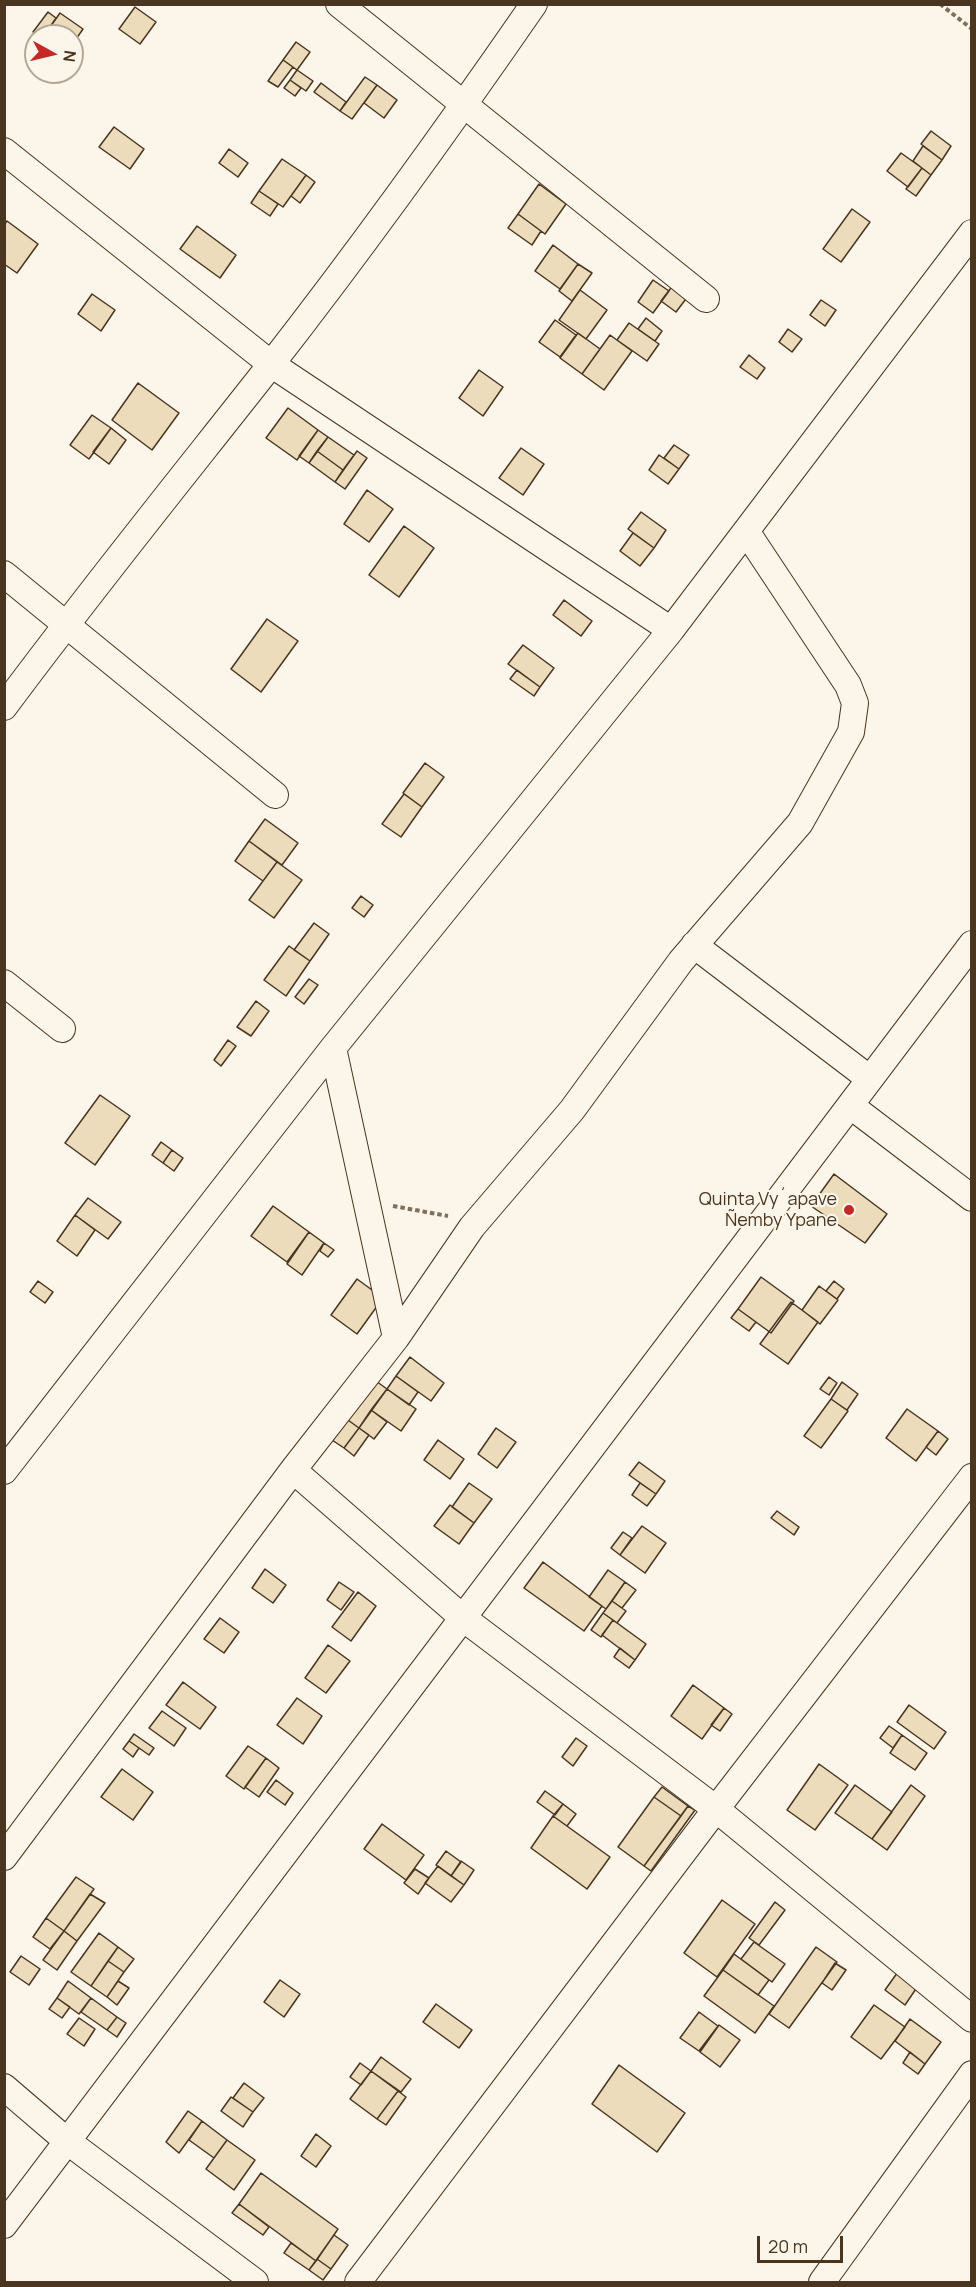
<!DOCTYPE html>
<html>
<head>
<meta charset="utf-8">
<style>
	body { margin:0 }
	#map { position:relative; width:976px; height:2287px; overflow:hidden; background:#fbf6e9; font-family:Manrope,sans-serif }
	canvas { display:block }
	.frame { position:absolute; inset:0; border:6px solid #4a3520; pointer-events:none }
	.north { position:absolute; left:24px; top:24px; width:60px; height:60px; box-sizing:border-box; background:#fbf6e9; border:2px solid #b4a999; border-radius:50%; rotate:98deg; font-size:16px; font-weight:700; line-height:24px; text-align:center; color:#4a3520 }
	.north::after { content:''; display:block; margin:auto; width:21px; height:27px; background:#c62828; clip-path:polygon(50% 0,100% 100%,50% 72%,0 100%) }
	.scale { position:absolute; left:757px; top:2236px; width:86px; height:27px; box-sizing:border-box; border:3px solid #4a3520; border-top:0; padding-left:8px; font-size:18px; line-height:21px; white-space:nowrap; color:#4a3520; -webkit-text-stroke:4px #fbf6e9; paint-order:stroke }
</style>
</head>
<body>
<div id="map">
<canvas width="976" height="2287"></canvas>
<div class="frame"></div>
<div class="north">N</div>
<div class="scale">20 m</div>
</div>
<script>
const ctx = document.querySelector('canvas').getContext('2d');
ctx.lineJoin = 'round';
function paint(path, color) {
  ctx.fillStyle = color;
  ctx.fill(path, 'evenodd');
}
function strokePath(path, color, width, dash) {
  ctx.strokeStyle = color;
  ctx.lineWidth = width;
  ctx.lineCap = dash ? 'butt' : 'round';
  ctx.setLineDash(dash || []);
  ctx.stroke(path);
}
function drawText(font, color, halo, rows, align = 'center') {
  ctx.font = font + ' Manrope,sans-serif';
  ctx.lineWidth = 4.5;
  ctx.setLineDash([]);
  ctx.textBaseline = 'middle';
  ctx.strokeStyle = halo;
  ctx.fillStyle = color;
  for (const [text, x, y, turn = 0] of rows) {
    ctx.save();
    ctx.translate(x, y);
    ctx.rotate((+turn || 0) * Math.PI / 180);
    ctx.textAlign = isNaN(turn) ? turn : align;
    if (halo) ctx.strokeText(text, 0, 0);
    ctx.fillText(text, 0, 0);
    ctx.restore();
  }
}
const building = new Path2D(`
	M135,7L156,22L140,44L119,29Z
	M48,12L56,18L44,36H39L33,32Z
	M60,13L83,29L72,45V36H56L48,30Z
	M296,42L310,52L297,70L283,60Z
	M283,60L293,67L278,87L268,81Z
	M297,70L313,81L306,91L290,80Z
	M365,77L377,85L352,119L340,111Z
	M290,80L301,88L295,96L284,88Z
	M321,83L346,102L340,111L314,92Z
	M377,85L397,100L384,118L364,103Z
	M114,127L144,149L130,169L99,147Z
	M931,131L951,146L942,160L921,144Z
	M923,146L942,160L931,175L913,161Z
	M229,149L248,163L238,177L219,163Z
	M901,153L922,168L908,187L887,171Z
	M282,159L306,175L283,207L259,191Z
	M922,168L931,175L916,196L906,189Z
	M306,175L315,182L300,203L291,196Z
	M539,184L566,204L545,234L518,214Z
	M259,191L278,204L270,216L251,203Z
	M852,209L870,222L841,262L823,249Z
	M518,214L541,231L532,245L508,228Z
	M7,221L38,244L17,273L4,264V225Z
	M197,226L236,255L220,278L180,249Z
	M553,245L578,264L560,289L535,271Z
	M578,264L592,273L572,301L559,291Z
	M653,280L669,291L653,313L638,302Z
	M677,280L692,291L676,312L661,301Z
	M580,290L607,310L586,339L559,320Z
	M92,294L115,310L101,331L78,314Z
	M821,300L836,310L825,326L810,315Z
	M646,318L662,331L655,341L638,329Z
	M555,320L576,335L560,357L539,342Z
	M629,323L659,344L647,361L617,340Z
	M788,329L802,339L792,352L779,342Z
	M578,333L600,349L582,374L560,358Z
	M610,335L632,351L604,390L582,374Z
	M749,355L765,368L757,379L740,367Z
	M479,370L503,387L483,416L459,398Z
	M138,383L179,413L152,450L112,420Z
	M288,408L318,430L297,460L266,438Z
	M92,415L111,428L89,459L70,445Z
	M111,428L126,440L109,464L93,452Z
	M318,430L328,437L309,463L299,456Z
	M328,437L354,455L343,470L317,451Z
	M674,445L689,455L679,469L664,458Z
	M521,448L544,464L523,495L499,478Z
	M317,451L343,470L335,482L309,463Z
	M357,451L367,458L345,489L335,482Z
	M659,455L679,469L668,484L649,470Z
	M367,490L393,509L369,542L344,524Z
	M641,512L666,530L654,548L628,529Z
	M404,526L434,548L399,597L369,575Z
	M633,533L654,548L640,566L620,551Z
	M564,600L592,621L581,636L553,615Z
	M267,619L298,641L261,692L231,669Z
	M523,645L554,668L540,687L508,664Z
	M517,670L540,687L534,696L510,679Z
	M425,763L444,777L422,807L403,793Z
	M404,794L422,807L401,837L382,824Z
	M265,819L298,843L282,865L249,841Z
	M249,841L277,862L263,881L235,861Z
	M277,862L302,880L274,918L249,900Z
	M361,896L373,905L364,917L352,908Z
	M314,923L329,934L310,961L294,950Z
	M289,946L310,961L286,996L264,980Z
	M309,979L318,985L304,1004L295,997Z
	M256,1001L269,1011L251,1036L237,1027Z
	M228,1040L236,1046L221,1066L214,1060Z
	M100,1095L130,1116L95,1165L65,1143Z
	M161,1142L172,1150L163,1163L152,1155Z
	M172,1150L183,1158L174,1171L163,1163Z
	M834,1174L887,1214L865,1243L811,1206Z
	M88,1198L121,1222L108,1239L75,1215Z
	M273,1206L309,1232L287,1262L251,1236Z
	M75,1215L95,1230L77,1256L57,1241Z
	M309,1232L324,1243L302,1275L287,1264Z
	M324,1243L334,1250L328,1257L320,1251Z
	M761,1277L794,1301L771,1333L738,1309Z
	M357,1279L383,1298L357,1334L331,1315Z
	M38,1281L53,1292L45,1303L30,1292Z
	M834,1281L844,1289L837,1299L826,1291Z
	M819,1286L838,1300L820,1324L802,1310Z
	M791,1302L818,1322L788,1364L760,1344Z
	M738,1309L756,1322L749,1331L731,1318Z
	M410,1357L444,1383L431,1401L396,1376Z
	M369,1376L387,1389L359,1428L341,1415Z
	M396,1376L418,1392L409,1405L387,1389Z
	M829,1377L837,1383L829,1395L820,1389Z
	M842,1382L858,1394L847,1410L831,1399Z
	M387,1389L416,1409L401,1431L371,1410Z
	M831,1399L848,1411L821,1448L804,1436Z
	M907,1409L938,1431L916,1461L886,1438Z
	M371,1410L387,1422L374,1439L359,1428Z
	M341,1415L359,1428L344,1448L326,1436Z
	M359,1428L369,1435L354,1456L344,1448Z
	M496,1428L516,1442L497,1468L478,1454Z
	M938,1431L948,1439L936,1455L926,1447Z
	M438,1440L464,1459L450,1479L424,1460Z
	M639,1462L665,1481L656,1494L629,1475Z
	M469,1483L492,1499L474,1523L452,1507Z
	M640,1483L656,1494L647,1506L632,1495Z
	M450,1505L474,1523L459,1544L434,1526Z
	M777,1511L799,1527L794,1535L771,1518Z
	M642,1526L666,1543L645,1573L620,1555Z
	M623,1532L632,1538L620,1555L611,1548Z
	M543,1562L602,1606L584,1631L524,1588Z
	M265,1569L286,1585L273,1603L252,1588Z
	M608,1570L625,1582L606,1609L589,1597Z
	M339,1582L354,1592L341,1610L327,1600Z
	M625,1582L636,1590L622,1608L612,1601Z
	M358,1592L376,1606L351,1641L332,1627Z
	M612,1601L626,1611L617,1623L603,1613Z
	M603,1613L613,1620L601,1637L591,1630Z
	M220,1618L239,1632L224,1653L204,1639Z
	M613,1620L646,1644L635,1660L602,1635Z
	M328,1645L350,1661L326,1693L305,1678Z
	M620,1648L635,1660L629,1668L614,1657Z
	M183,1682L216,1707L200,1729L166,1705Z
	M693,1685L724,1708L702,1739L671,1716Z
	M297,1698L322,1716L303,1744L277,1725Z
	M909,1705L946,1732L934,1749L897,1722Z
	M724,1708L732,1714L720,1731L711,1725Z
	M162,1711L186,1728L174,1746L149,1728Z
	M889,1726L902,1735L893,1748L880,1738Z
	M134,1734L154,1748L149,1755L129,1741Z
	M902,1735L927,1753L915,1770L890,1753Z
	M576,1738L587,1746L573,1766L562,1757Z
	M129,1741L139,1748L133,1757L123,1749Z
	M248,1746L266,1758L244,1789L226,1776Z
	M266,1758L279,1768L259,1797L245,1787Z
	M819,1764L848,1785L815,1830L787,1810Z
	M122,1769L153,1792L133,1820L101,1797Z
	M276,1780L293,1793L285,1805L267,1792Z
	M855,1785L892,1812L872,1839L835,1813Z
	M911,1785L925,1796L887,1850L872,1839Z
	M662,1787L688,1806L681,1816L654,1797Z
	M545,1791L563,1804L555,1815L537,1802Z
	M654,1797L681,1816L644,1866L618,1847Z
	M563,1804L576,1814L567,1826L553,1816Z
	M688,1806L695,1810L651,1871L644,1866Z
	M553,1816L610,1857L587,1889L531,1848Z
	M382,1824L424,1855L406,1880L364,1849Z
	M446,1851L461,1862L451,1876L436,1865Z
	M461,1861L474,1870L464,1885L451,1876Z
	M438,1866L464,1885L451,1902L425,1883Z
	M415,1869L429,1878L418,1894L404,1883Z
	M76,1877L94,1889L64,1931L46,1918Z
	M90,1894L105,1903L77,1941L64,1931Z
	M722,1900L755,1924L717,1977L684,1953Z
	M775,1902L785,1910L759,1945L749,1938Z
	M46,1918L64,1931L50,1949L33,1937Z
	M64,1931L77,1941L57,1970L43,1960Z
	M99,1933L118,1947L91,1986L71,1972Z
	M754,1942L785,1964L772,1982L741,1959Z
	M118,1947L134,1959L124,1972L108,1961Z
	M816,1947L837,1962L789,2028L769,2014Z
	M734,1954L769,1980L758,1995L723,1970Z
	M21,1956L40,1969L29,1985L10,1972Z
	M108,1961L124,1972L107,1997L91,1986Z
	M835,1963L846,1970L832,1990L822,1983Z
	M900,1969L920,1983L905,2005L885,1990Z
	M723,1970L774,2006L755,2033L704,1996Z
	M280,1980L300,1994L284,2017L264,2002Z
	M68,1981L91,1998L79,2014L57,1998Z
	M118,1981L129,1988L117,2005L107,1997Z
	M57,1998L70,2007L62,2018L49,2009Z
	M91,1998L117,2017L107,2030L81,2012Z
	M436,2004L472,2030L459,2048L423,2022Z
	M874,2005L905,2027L881,2059L851,2037Z
	M699,2012L718,2026L699,2051L680,2038Z
	M117,2017L126,2023L117,2037L107,2030Z
	M79,2018L95,2029L84,2046L67,2034Z
	M910,2019L941,2042L925,2064L895,2041Z
	M719,2025L740,2040L720,2067L700,2052Z
	M910,2052L925,2064L918,2074L903,2063Z
	M381,2057L411,2079L401,2092L371,2071Z
	M360,2063L371,2071L361,2085L350,2077Z
	M619,2065L685,2113L657,2152L592,2104Z
	M371,2071L398,2091L377,2119L350,2099Z
	M244,2083L264,2098L253,2112L233,2098Z
	M398,2091L406,2097L386,2125L377,2119Z
	M231,2097L253,2112L243,2127L221,2111Z
	M188,2111L202,2121L179,2153L166,2142Z
	M202,2121L227,2140L214,2158L189,2140Z
	M316,2134L331,2146L316,2167L301,2156Z
	M227,2140L255,2160L234,2190L206,2169Z
	M261,2173L338,2229L316,2261L239,2204Z
	M239,2204L269,2227L263,2235L232,2213Z
	M334,2235L348,2245L331,2269L317,2259Z
	M291,2243L316,2261L309,2270L284,2253Z
	M317,2259L331,2269L323,2280L309,2270Z`);
paint(building, '#ecdcbc');
strokePath(building, '#4a3520', 1.5);
const street = new Path2D(`
	M339,4L706,299
	M4,151L271,364L671,630
	M4,574L275,795
	M4,707C90,591 180,480 269,367C361,249 449,127 534,4
	M694,945L870,1079
	M4,983L62,1029
	M333,1048L396,1338
	M851,1106L972,1198
	M293,1470L463,1618L716,1809L972,2019
	M4,1471L333,1048L671,630L972,233
	M4,1857L293,1470L396,1338L472,1227L572,1110L681,961L800,823L851,732L855,703L848,685L746,531
	M4,2087L67,2141L255,2282
	M4,2225L972,944
	M358,2282L716,1809L972,1477
	M822,2282L972,2074`);
strokePath(street, '#4a3520', 28);
strokePath(new Path2D(`
	M940,4L972,29
	M393,1206L448,1216`), '#7f6f5c', 4, [4.5, 3]);
strokePath(street, '#fbf6e9', 26);
for (const [x, y, r, color] of [
	[849,1210,6,"#c62828"]
]) {
  const dot = new Path2D();
  dot.arc(x, y, r, 0, 2 * Math.PI);
  ctx.fillStyle = color;
  ctx.fill(dot);
  strokePath(dot, '#fbf6e9', 2);
}
drawText('18px', '#4a3520', '#fbf6e9', [
	["Quinta Vy´apave",837,1200],
	["Ñemby Ypane",837,1221]
], 'right');
</script>
</body>
</html>
